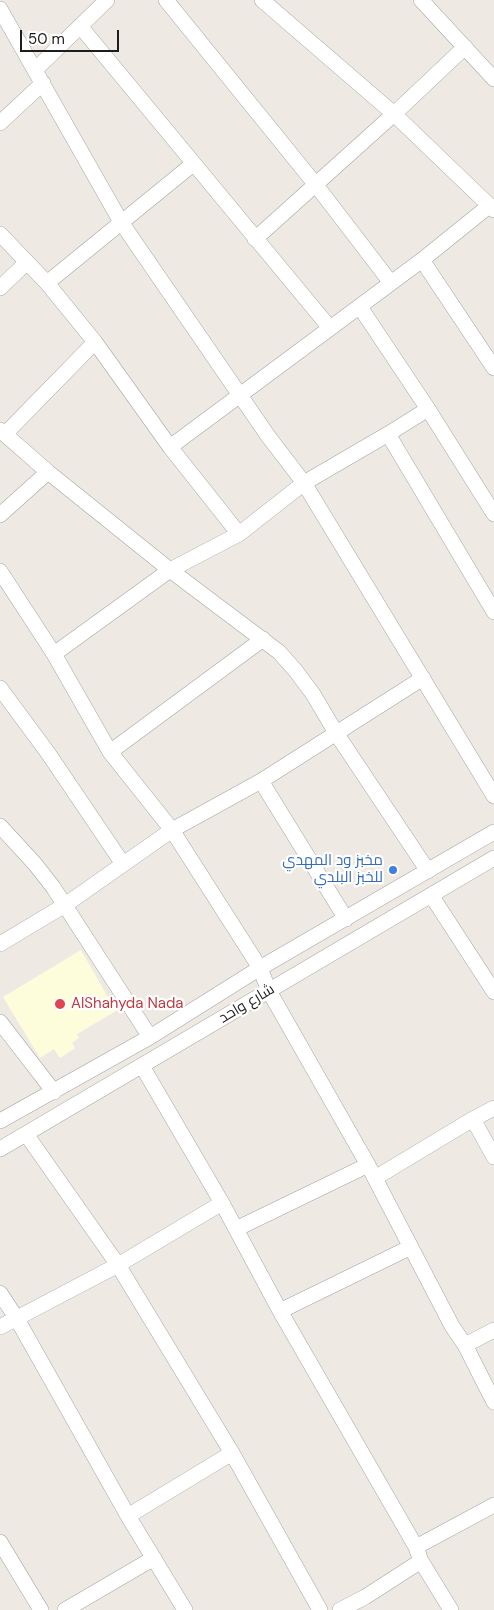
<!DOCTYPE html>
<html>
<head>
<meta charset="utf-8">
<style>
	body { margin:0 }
	#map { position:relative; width:494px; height:1610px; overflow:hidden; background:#eeeae3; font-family:"DM Sans",sans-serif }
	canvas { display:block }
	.scale { position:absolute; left:20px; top:30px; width:99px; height:22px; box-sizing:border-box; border:2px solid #1d1d1d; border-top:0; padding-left:6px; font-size:15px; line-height:18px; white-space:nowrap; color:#1d1d1d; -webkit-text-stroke:4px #fff; paint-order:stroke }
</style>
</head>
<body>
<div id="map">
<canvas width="494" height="1610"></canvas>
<div class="scale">50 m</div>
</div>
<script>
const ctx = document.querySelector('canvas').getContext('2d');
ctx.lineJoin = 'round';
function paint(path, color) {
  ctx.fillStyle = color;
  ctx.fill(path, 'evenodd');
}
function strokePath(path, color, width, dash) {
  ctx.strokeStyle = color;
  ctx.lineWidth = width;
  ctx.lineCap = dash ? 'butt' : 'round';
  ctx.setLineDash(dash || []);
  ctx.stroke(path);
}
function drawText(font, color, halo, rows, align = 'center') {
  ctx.font = font + ' "DM Sans",Cairo,sans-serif';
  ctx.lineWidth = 4.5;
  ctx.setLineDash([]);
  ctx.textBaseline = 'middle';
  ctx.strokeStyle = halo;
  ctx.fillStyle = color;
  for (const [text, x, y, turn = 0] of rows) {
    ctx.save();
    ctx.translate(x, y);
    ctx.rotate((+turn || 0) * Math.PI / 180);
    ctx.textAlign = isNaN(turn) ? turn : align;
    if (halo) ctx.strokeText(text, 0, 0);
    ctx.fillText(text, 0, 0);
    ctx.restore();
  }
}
paint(new Path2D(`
	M81,950L116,1011L77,1034L79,1038L72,1043L75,1048L60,1058L54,1049L40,1058L3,997Z`), '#fefddb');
const minor = new Path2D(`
	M166,0L316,185L391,283
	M262,0L394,114L494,210
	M421,0L494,79
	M0,9L121,222L268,436L304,483L494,796
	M80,26L330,328
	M35,70L107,0
	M0,123L43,83
	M0,234L47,283L95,342L170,447L239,534
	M255,239L394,114L465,47
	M422,260L494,368
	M47,283L193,164
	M0,288L26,263
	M360,307L428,409L494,514
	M0,430L48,472L170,570L279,652L295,670L313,694L336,733L428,871
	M5,434L95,342
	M388,434L494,612
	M170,447L422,260L489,206
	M0,515L48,472
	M0,571L54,654L110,752L172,830L260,968L269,991L368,1165L452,1326L465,1345L494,1402
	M54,654L170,570L239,534L304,483L388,434L428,409
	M0,688L48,753L123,864
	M110,752L263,639
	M261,781L346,919
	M0,826L35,864L53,887L150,1037
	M431,895L494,992
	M0,944L65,905L172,830L261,781L423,678
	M0,1022L54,1092
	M142,1066L222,1203L280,1311L416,1547L421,1561L451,1610
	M473,1119L494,1157
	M0,1121L150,1037L260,968L494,832
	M26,1134L118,1265L232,1453L320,1610
	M0,1149L494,858
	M375,1178L473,1119L494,1108
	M236,1229L368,1165
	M0,1293L17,1319L128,1516L185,1610
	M280,1311L411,1247
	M0,1327L118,1265L222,1203
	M465,1345L494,1330
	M128,1516L232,1453
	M0,1542L41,1610
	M416,1547L494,1505
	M65,1610L154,1558
	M340,1610L365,1597L421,1561`);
strokePath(minor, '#a4a4a4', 16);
strokePath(minor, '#fff', 15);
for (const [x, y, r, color] of [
	[393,870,5,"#3f7fe0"],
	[60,1004,6,"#e0444e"]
]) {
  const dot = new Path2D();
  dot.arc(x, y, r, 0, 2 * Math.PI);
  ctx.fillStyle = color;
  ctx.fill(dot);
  strokePath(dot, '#fff', 2);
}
drawText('15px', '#366cbe', '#fff', [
	["مخبز ود المهدي",383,861],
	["للخبز البلدي",383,878]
], 'right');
drawText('15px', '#be3a42', '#fff', [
	["AlShahyda Nada",71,1004]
], 'left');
drawText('15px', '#1d1d1d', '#fff', [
	["شارع واحد",247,1004,-31]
]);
</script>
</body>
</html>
